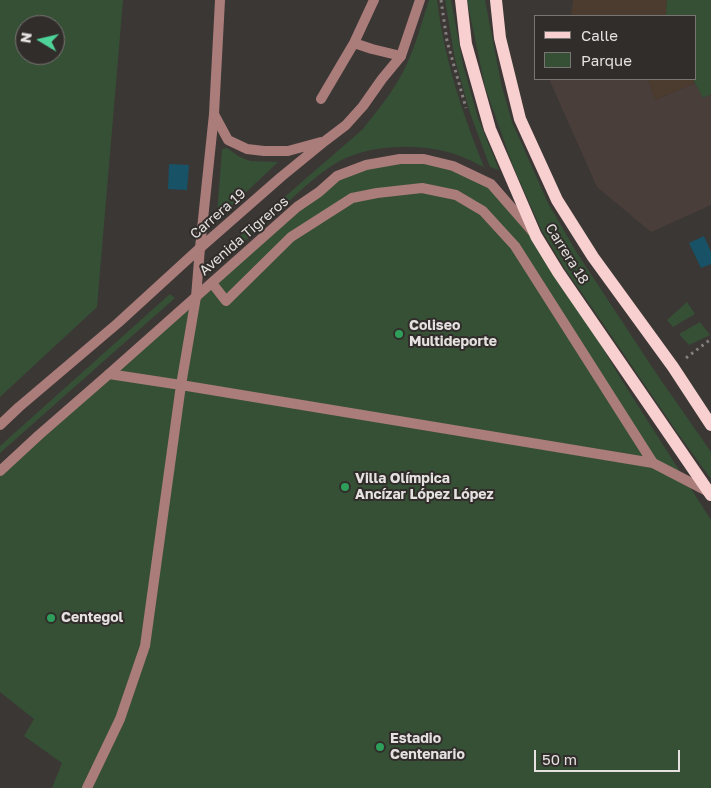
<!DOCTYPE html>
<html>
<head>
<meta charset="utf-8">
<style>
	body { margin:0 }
	#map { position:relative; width:711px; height:788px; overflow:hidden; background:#3b3735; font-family:"Golos Text",sans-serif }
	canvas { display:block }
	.legend { position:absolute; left:534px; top:15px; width:162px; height:65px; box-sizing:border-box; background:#312d2b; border:1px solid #797573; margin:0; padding:6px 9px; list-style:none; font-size:15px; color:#e4e1e0 }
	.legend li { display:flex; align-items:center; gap:10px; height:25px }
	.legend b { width:25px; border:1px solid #797573 }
	.north { position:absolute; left:15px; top:15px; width:50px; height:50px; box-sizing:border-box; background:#312d2b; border:1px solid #797573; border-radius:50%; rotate:279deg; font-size:14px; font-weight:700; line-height:20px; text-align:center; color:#e4e1e0 }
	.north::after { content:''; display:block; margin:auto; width:18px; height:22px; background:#4ed399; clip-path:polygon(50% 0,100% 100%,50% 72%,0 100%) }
	.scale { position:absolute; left:534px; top:750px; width:146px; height:22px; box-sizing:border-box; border:2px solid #e4e1e0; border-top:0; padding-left:6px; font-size:15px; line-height:18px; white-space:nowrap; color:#e4e1e0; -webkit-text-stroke:4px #312d2b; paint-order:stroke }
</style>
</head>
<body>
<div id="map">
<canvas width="711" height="788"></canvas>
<ul class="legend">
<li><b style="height:6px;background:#f7d0cf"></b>Calle</li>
<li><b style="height:14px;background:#365036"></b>Parque</li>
</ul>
<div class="north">N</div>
<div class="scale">50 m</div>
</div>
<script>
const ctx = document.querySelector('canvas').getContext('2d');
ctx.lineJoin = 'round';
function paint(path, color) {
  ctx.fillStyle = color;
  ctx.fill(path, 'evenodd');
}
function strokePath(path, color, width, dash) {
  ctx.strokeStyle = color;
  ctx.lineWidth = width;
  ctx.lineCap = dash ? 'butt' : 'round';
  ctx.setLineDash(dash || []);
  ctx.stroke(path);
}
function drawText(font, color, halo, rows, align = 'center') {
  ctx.font = font + ' "Golos Text",sans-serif';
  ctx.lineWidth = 4;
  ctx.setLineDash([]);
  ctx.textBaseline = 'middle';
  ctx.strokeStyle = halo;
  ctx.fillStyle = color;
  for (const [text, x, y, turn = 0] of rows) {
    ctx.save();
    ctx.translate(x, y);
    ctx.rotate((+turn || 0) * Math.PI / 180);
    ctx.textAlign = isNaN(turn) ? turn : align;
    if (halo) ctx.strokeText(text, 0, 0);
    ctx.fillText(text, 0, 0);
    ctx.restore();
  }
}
paint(new Path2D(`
	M549,79H648L655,100L695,83L703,98L711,94V205L651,232L597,187Z`), '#493e39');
paint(new Path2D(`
	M573,0H667L666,16H571Z
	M648,79H693L695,83L655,100Z`), '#4c3c2f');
paint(new Path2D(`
	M0,0H123L97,307L0,397ZM25,25H55V55H25Z
	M429,0H437C444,58 462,113 484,167C478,165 473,161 467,159C433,143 382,143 348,157C326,166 302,189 285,205C262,225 240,246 217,266L212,260L363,129C375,113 388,98 398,81C413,56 420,28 429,0Z
	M445,0H451L463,65L478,118L499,170L490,167L470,113L455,59Z
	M467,0H485L501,83L512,122L548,203L577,253L656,373L711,452V479L679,435L591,306L565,269L541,229L513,166L485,87Z
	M667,0H711V94L703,98L693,79H695V16H666Z
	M227,148L238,156L250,161L278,162L221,216L217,215L222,149Z
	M424,159L491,184L558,272L621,379L711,520V788H52L62,763L24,736L34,719L0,692V471L319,192L366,165Z
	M170,294L175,298L0,453V446Z
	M687,302L695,314L673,327L667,320Z
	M700,322L710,335L689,345L679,334Z`), '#365036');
paint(new Path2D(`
	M169,164L189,165L187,190L168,189Z
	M704,236L711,252V264L701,268L689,243Z`), '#185266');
strokePath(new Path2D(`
	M441,0L447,41L466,108
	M686,358L711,339`), '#84807e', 3, [2.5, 4]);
strokePath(new Path2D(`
	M374,0L354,43L372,49L401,56
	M321,99L354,43
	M109,374L181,385L653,463L707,491
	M87,788L120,719L145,646L181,385L196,297`), '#aa7c7a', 10);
strokePath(new Path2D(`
	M212,283L226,301L291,237L352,198L377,193L422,188L456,195L483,211L515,246L653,463`), '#aa7c7a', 10);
strokePath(new Path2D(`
	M196,297L200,248L214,114L220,0`), '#aa7c7a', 10);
strokePath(new Path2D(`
	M214,114L228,140L247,149L264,151H288L321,142
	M0,425L19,407L118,323L200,248L281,177L325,141L346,125L363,106L382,79L401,56L420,0
	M0,471L39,435L109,374L297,207L319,192L337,176L366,165L400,159H424L453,166L491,184L532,231`), '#aa7c7a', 10);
strokePath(new Path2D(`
	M461,0L466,44L490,129L536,236L558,272L711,495
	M496,0L500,38L520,119L557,200L593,257L673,367L711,425`), '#f7d0cf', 12);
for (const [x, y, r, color] of [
	[399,334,5,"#2e9e5b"],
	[345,487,5,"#2e9e5b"],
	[51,618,5,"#2e9e5b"],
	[380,747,5,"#2e9e5b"]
]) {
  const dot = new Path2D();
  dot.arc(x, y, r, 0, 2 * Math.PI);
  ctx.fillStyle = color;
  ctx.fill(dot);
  strokePath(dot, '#312d2b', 2);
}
drawText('14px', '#e4e1e0', '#312d2b', [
	["Carrera 19",218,214,-41],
	["Avenida Tigreros",244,236,-41],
	["Carrera 18",567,254,58]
]);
drawText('bold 14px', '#e4e1e0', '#312d2b', [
	["Coliseo",409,326],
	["Multideporte",409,342],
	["Villa Olímpica",355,479],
	["Ancízar López López",355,495],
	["Centegol",61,618],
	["Estadio",390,739],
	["Centenario",390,755]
], 'left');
</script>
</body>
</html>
